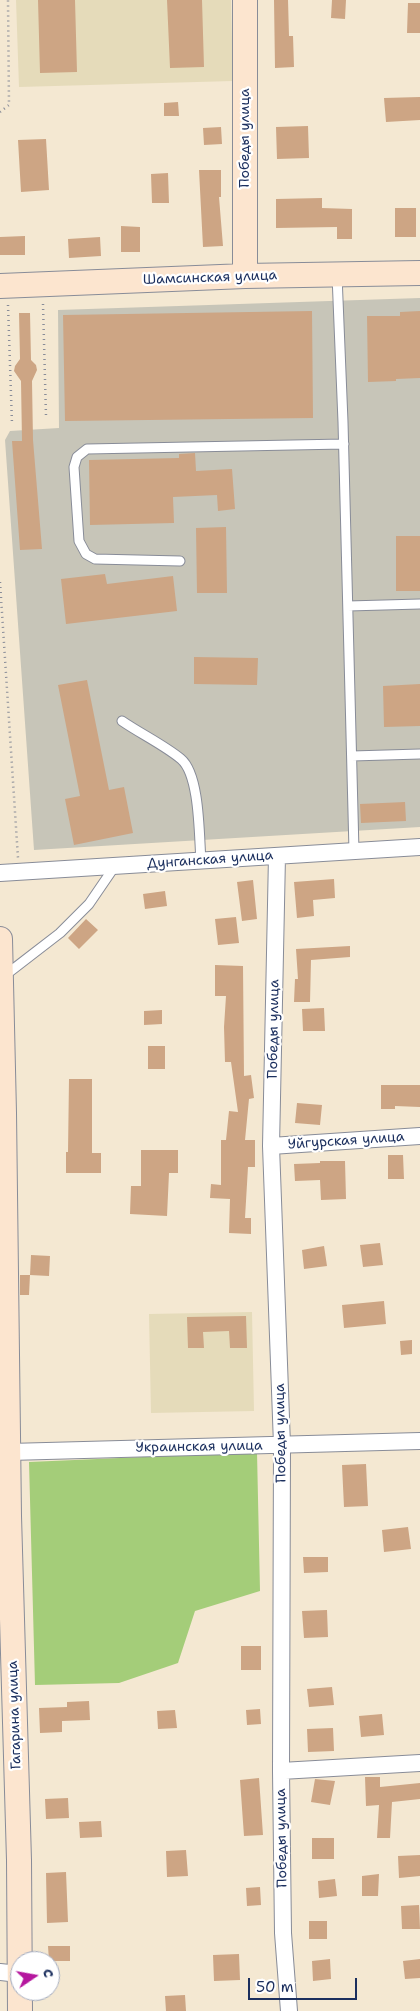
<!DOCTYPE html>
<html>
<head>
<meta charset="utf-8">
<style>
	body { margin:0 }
	#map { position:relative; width:420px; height:2011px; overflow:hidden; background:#f4e8d2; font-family:"Shantell Sans",sans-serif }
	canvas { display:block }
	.north { position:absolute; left:10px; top:1951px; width:50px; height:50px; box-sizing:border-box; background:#fff; border:1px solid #a4acbf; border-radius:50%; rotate:78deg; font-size:14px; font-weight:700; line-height:20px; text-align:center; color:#1b2f5e }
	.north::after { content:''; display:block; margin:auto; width:18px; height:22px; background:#b5179e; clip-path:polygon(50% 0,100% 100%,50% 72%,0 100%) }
	.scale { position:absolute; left:248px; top:1978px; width:109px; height:22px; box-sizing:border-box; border:2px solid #1b2f5e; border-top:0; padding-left:6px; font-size:15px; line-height:18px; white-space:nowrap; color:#1b2f5e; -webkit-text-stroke:4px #fff; paint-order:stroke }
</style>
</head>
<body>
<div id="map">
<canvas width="420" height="2011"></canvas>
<div class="north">С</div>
<div class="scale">50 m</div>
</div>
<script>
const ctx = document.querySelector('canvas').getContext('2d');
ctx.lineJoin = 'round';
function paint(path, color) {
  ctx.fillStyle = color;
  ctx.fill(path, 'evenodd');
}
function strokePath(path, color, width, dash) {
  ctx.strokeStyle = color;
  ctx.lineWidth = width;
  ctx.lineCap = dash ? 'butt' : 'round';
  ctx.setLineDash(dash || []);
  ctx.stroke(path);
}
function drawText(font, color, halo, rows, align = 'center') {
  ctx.font = font + ' "Shantell Sans",sans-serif';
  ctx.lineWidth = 4.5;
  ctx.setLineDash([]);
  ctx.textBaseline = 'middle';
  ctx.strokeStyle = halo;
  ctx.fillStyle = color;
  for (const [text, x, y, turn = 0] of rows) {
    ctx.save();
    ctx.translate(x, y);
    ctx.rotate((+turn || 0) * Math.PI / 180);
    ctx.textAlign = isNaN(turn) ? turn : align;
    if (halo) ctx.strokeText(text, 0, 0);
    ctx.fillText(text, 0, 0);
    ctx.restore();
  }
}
paint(new Path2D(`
	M16,0H231L233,81L19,87Z
	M252,1312L254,1411L151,1413L149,1314Z`), '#e5dbba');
paint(new Path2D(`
	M420,298V827L34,850L5,440L10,431L59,428L58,310Z`), '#c7c5b8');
paint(new Path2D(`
	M257,1452L260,1591L195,1611L178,1663L119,1683L35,1685L29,1462Z`), '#a4cd79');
paint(new Path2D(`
	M38,0H75L77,72L40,73Z
	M167,0H202L204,67L170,68Z
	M274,0H288L289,36H293L294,67L275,68Z
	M332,0H346L345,19L331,18Z
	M408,3H420V33H407Z
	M420,97V120L386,122L384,98Z
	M178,102L179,116H164V103Z
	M308,126L309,158L277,159L276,127Z
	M221,127L222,144L204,145L203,128Z
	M46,139L49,190L21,192L18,140Z
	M199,170H221V197H219L223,246L203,247Z
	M168,173L169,203H152L151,174Z
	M322,198V208L352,209V239H337V227L276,228V199Z
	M395,208H416V237H395Z
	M121,226L140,227V252H121Z
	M25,236V255H0V237Z
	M100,237L101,256L69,258L68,239Z
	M312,311L313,418L65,421L63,315Z
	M420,311V378L396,379V381L368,382L367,316H400V312Z
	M19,313H30L31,360L36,365L37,370L32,381L33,440L42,549L20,550L12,441H22L21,381L14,371L15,366L20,359Z
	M195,453L196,471L232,469L235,509L218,511L217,495L173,497L174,523L90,525L89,460L179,458V454Z
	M226,527L227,593H197L196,528Z
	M396,536H420V591H396Z
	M105,574L107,584L173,576L177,611L66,624L61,579Z
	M194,657L258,658L257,685L194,684Z
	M87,680L109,790L124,787L133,833L74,845L65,799L80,796L58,685Z
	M420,684V726L384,727L383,686Z
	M405,802L406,821L361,823L360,804Z
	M334,879L335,898L313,900L314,916L297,918L294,882Z
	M253,880L257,919L242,921L237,882Z
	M165,891L167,906L145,909L143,894Z
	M236,917L239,943L218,945L215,919Z
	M86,919L98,930L79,949L68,938Z
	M350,946V957L311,960L310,1002H294L295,979H298L296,949Z
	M215,965L243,966L244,1076L251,1075L254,1098L249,1099L245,1140H255V1167H248L245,1218H251V1234L229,1233L230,1199L210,1198L211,1184L221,1185V1140H226L229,1111L238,1112L231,1062H225L224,1027L226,996H215Z
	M324,1008L325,1031H303L302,1009Z
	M162,1010V1024L144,1025V1011Z
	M148,1046H165V1069H148Z
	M69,1079H92V1153H101V1173H66V1152H68Z
	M381,1085H420V1107L395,1106V1109H381Z
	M297,1103L322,1105L320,1125L295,1123Z
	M141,1150H178V1173H169L167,1216L130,1214L131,1186H141Z
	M388,1155H403L404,1179H388Z
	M320,1161H345L346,1199L321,1200L320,1180L295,1181L294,1164L320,1163Z
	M380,1243L383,1265L363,1267L360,1245Z
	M324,1246L327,1266L304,1269L302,1250Z
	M31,1255L50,1256L49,1276L30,1275Z
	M20,1275H30L29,1295H20Z
	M384,1301L386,1324L344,1328L342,1305Z
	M246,1316L247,1348H230L229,1331L203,1332L204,1348H188L187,1317Z
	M412,1340V1354L401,1355L400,1341Z
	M366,1464L368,1506L344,1507L342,1465Z
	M408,1527L411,1549L384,1552L382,1530Z
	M303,1557H328V1572L304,1573Z
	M327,1610L328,1637L304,1638L302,1611Z
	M241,1646H261V1670H241Z
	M332,1687L334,1705L309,1707L307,1689Z
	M89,1701L90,1720L62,1721V1732L40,1733L39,1708L67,1707V1702Z
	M260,1709L261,1724L247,1725L246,1710Z
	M175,1710L177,1728L158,1729L157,1711Z
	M382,1714L384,1735L361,1737L359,1716Z
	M333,1728L334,1751L308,1752L307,1729Z
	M365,1777H380V1787L420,1783V1799L392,1802L390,1838H377L379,1805L366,1806Z
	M259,1778L263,1835L244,1836L240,1780Z
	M315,1779L335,1781L330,1805L311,1802Z
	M68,1798L69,1818L46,1819L45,1799Z
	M101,1821L102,1837L80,1838L79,1822Z
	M312,1838H334V1859H312Z
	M186,1850L188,1876L167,1877L166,1851Z
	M420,1855V1876L399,1878L398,1856Z
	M66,1872L68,1922L47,1923L46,1873Z
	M379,1874L378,1896H362V1876Z
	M335,1879L337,1896L319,1898L318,1881Z
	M260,1887L261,1905L247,1906L246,1888Z
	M419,1905L420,1929H402L401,1906Z
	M309,1921H327V1939H309Z
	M48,1946H70V1961H49Z
	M239,1954L240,1980L214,1981L213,1955Z
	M330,1959L331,1979L313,1981L312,1961Z
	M420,1959V1978L405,1979L403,1961Z
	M185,1995L186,2011H166L165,1996Z`), '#cda584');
const lane = new Path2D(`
	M337,275L343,422L354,851
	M180,561L95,559L86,554L79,541L74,467L77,457L87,449L344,444
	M348,606L420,604
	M122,721C141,734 164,745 181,759C200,775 199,836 201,861
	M352,756L420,754
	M3,977L60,933L89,904L115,866`);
const street = new Path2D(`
	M277,856L271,1146L282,1445L281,1771L283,1933L289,2011
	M0,873L420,847
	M271,1146L420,1136
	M9,1452L420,1441
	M281,1771L420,1763
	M0,1972L19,1974`);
const secondary = new Path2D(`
	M245,276V0
	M0,286L245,276L420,273
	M0,939L4,1113L9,1516L19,1860L20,2011`);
strokePath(lane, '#888c98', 11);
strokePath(street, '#888c98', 18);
strokePath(secondary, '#888c98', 26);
strokePath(new Path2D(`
	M0,112L9,105L8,0
	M43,304L46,416
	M8,305L12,424
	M0,582L18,858`), '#888c98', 2.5, [1, 4]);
strokePath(lane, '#fff', 9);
strokePath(street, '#fff', 16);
strokePath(secondary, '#fce5cf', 24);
drawText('14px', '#1b2f5e', '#fff', [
	["Победы улица",245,138,-90],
	["Шамсинская улица",210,278,-2],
	["Дунганская улица",210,860,-4],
	["Победы улица",274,1029,-89],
	["Уйгурская улица",346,1141,-4],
	["Победы улица",281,1433,-91],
	["Украинская улица",199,1447,-1],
	["Гагарина улица",15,1715,-92],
	["Победы улица",282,1838,-91]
]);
</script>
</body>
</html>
